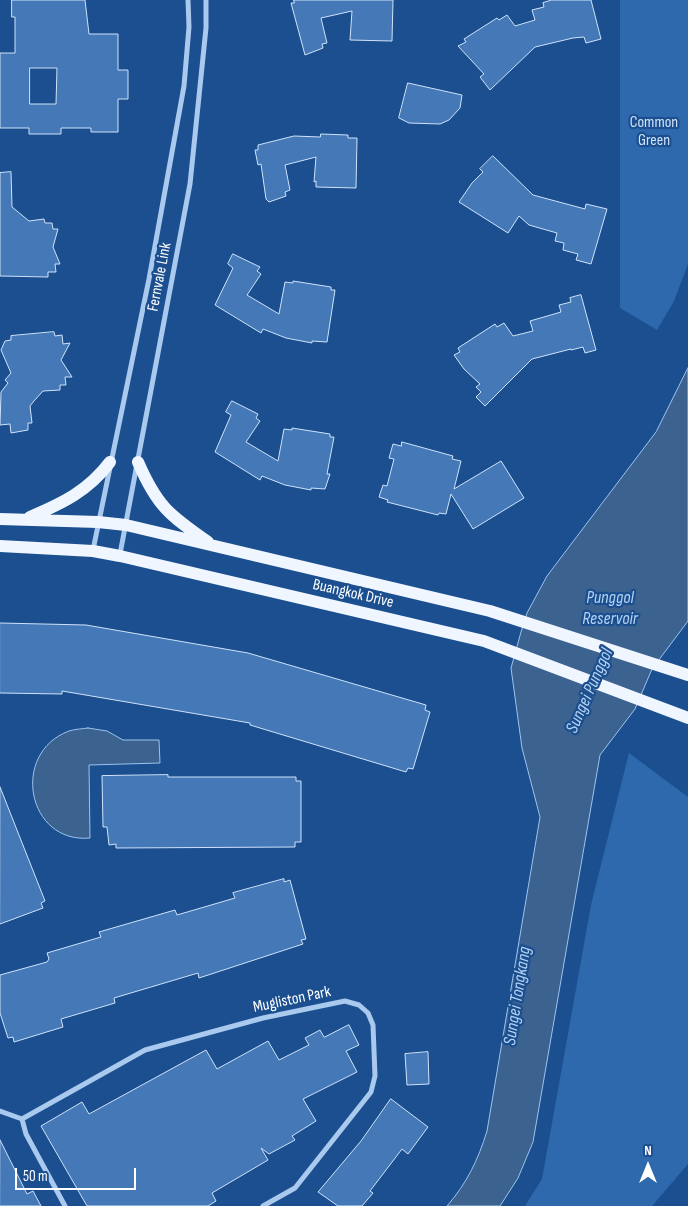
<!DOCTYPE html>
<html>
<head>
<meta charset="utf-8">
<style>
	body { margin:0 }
	#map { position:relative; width:688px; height:1206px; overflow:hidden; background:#1b4f8f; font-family:"Sofia Sans Condensed",sans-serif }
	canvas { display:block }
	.north { position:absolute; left:623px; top:1141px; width:50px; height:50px; -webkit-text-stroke:4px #1b4f8f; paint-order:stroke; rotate:0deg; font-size:14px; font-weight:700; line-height:20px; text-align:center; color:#fff }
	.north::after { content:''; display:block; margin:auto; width:18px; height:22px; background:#fff; clip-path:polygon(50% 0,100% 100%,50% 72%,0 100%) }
	.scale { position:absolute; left:15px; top:1168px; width:121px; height:22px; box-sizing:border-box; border:2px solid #fff; border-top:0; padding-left:6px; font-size:15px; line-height:18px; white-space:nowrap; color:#fff; -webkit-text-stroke:4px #1b4f8f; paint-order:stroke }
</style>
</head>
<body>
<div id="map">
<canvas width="688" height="1206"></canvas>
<div class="north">N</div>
<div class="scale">50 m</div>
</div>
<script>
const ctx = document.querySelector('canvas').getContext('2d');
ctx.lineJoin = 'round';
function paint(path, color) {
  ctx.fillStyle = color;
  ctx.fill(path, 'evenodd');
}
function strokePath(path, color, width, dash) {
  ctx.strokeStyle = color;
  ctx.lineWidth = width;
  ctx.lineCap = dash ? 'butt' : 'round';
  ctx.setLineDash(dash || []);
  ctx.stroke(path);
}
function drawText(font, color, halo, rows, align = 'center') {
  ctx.font = font + ' "Sofia Sans Condensed",sans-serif';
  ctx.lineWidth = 4.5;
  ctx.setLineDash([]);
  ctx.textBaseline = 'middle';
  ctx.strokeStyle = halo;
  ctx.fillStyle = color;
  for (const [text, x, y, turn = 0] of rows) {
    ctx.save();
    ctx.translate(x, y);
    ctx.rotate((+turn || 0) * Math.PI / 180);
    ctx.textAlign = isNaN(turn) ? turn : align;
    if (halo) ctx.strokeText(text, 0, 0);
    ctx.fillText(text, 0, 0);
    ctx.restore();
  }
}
paint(new Path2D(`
	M620,0H688V264L674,301L657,330L620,308Z
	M629,753L688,797V1164L652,1206H525L542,1179L591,905Z`), '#2e69ad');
const water = new Path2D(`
	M688,368V621L652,669L635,709L600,755L533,1142L518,1178L500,1206H447C467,1183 478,1160 487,1131L540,817L522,748L511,668L521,632L527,613L547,576L656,432Z
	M88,728L107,731L123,740H159L160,763L89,765L90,838C27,844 10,753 69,731C75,729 82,729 88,728Z`);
paint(water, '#3c6290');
strokePath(water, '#9cc4f0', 1);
const building = new Path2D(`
	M12,0H85L89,34H118V70H128V99H118V132H91V128H61V134H29V128H0V53H15V17H12ZM30,68H57L56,104H30Z
	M294,0H393L392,41L350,40L352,11L321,18L327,43L322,44L323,48L305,55L291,3H294Z
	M552,0H591L601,39L586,43L584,37L573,38L535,47L490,90L480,77L484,74L458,46L466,42L464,39L497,18L499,20L507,15L515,26L535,20L532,10L544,7L543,3Z
	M408,83L462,95L460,108L449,120L440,124L409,123L399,118Z
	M321,134L348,135V138H357L356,188L316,187V181L314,182L316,157L285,165L290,190L285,192L286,196L269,202L266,199L261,164L258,165L255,150H258V145L294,136L320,137Z
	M493,156L533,195L585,209L586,204L607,209L591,264L576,260L578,254L563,250L564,243L555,241L557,233L529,225L519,216L508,233L459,202L472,183L483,172L480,169Z
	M11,172L12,207L29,221L44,219L45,223H52L53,229H58L53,247L60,264H55L56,272H48V277L0,276V173Z
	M233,254L260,267L257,271L261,274L247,295L279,314L285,282L293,283V281L331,287V290H335L327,342L312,341V343L286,338L263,329L261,333L215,305L233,268L228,264Z
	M581,295L596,350L585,353L583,347L571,350V349L532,359L485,406L476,397L481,392L476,387L480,384L464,369L454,355L460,352L458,348L495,324L497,327L504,323L513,336L533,331L530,321L561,312L559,305L571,302L570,298Z
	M54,332L55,336L62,335L63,344L70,343L61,360L72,377H65L66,385H60V390L43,391L34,401L30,406L32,423H28V430L11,433L10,424L0,425L1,392L8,383L5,380L11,373L1,350L5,341L11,340V336Z
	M232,401L258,414L256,418L260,421L246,442L278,461L284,429L292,430V428L330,434V437H334L327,474H330L325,489L311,488V490L285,485L262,476L260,480L215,452L231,415L226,412Z
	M402,442L453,456L452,459L461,461L454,489L501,461L524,498L473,529L451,494L446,514L439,513L438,515L387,502L388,500L379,497L383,485L387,486L394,459L389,458L393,444L401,446Z
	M0,623L86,625L248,653L426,705L425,710L430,712L413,769L408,768L406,772L250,725V723L62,691V694L0,693Z
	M168,775V777H296V781H301V842H295V847L116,848V844L109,845L107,827H103L102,776Z
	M0,787L45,901L41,903L43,908L0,924Z
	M284,879V882L290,880L297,906L306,939L301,940L303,944L199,978L198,973L114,998L115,1003L61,1019L63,1027L14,1042L13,1037L8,1038L0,1013V975L47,962L49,959L47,953L101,937L99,932L175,910L177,915L235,898L233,893Z
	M349,1025L359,1045L346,1051L357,1072L303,1099L316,1121L292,1136L295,1140L269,1154L261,1148L268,1160L212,1193L216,1201L208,1206H87L41,1126L82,1102L89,1114L206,1050L217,1069L268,1041L279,1060L309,1045L305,1038L320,1030L324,1037Z
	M428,1052L429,1084L407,1085L405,1054Z
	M391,1099L428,1127L408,1154L402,1149L370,1191L373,1193L362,1206H338L318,1192L361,1141Z
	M0,1140L27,1194L33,1191L41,1206H0Z`);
paint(building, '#4478b7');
strokePath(building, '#cfe3fa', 1);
strokePath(new Path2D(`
	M93,550L149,279L184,86L189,27L188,0
	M120,554L190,184L206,28V0
	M0,1111L22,1119
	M22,1119L145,1050L263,1018L345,1001L359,1005L368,1013L373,1025L375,1076L371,1092L295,1188L263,1206
	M22,1119L26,1134L65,1206`), '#a9c9ee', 5);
strokePath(new Path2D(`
	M138,462C157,506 169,515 208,542
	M30,517C63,503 88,491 110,462
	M0,519L98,522L126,525L490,611L688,675
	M0,546L93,551L120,556L484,641L688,718`), '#f0f6ff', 12);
drawText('16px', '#cfe3fa', '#1b4f8f', [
	["Common",654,123],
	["Green",654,141]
]);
drawText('16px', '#fff', '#1b4f8f', [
	["Fernvale Link",160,277,-79],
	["Buangkok Drive",353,594,13],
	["Mugliston Park",292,1000,-12]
]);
drawText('italic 18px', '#b5d3f5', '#1b4f8f', [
	["Punggol",610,598],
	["Reservoir",610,619],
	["Sungei Punggol",590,691,-66],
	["Sungei Tongkang",518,996,-81]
]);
</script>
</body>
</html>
